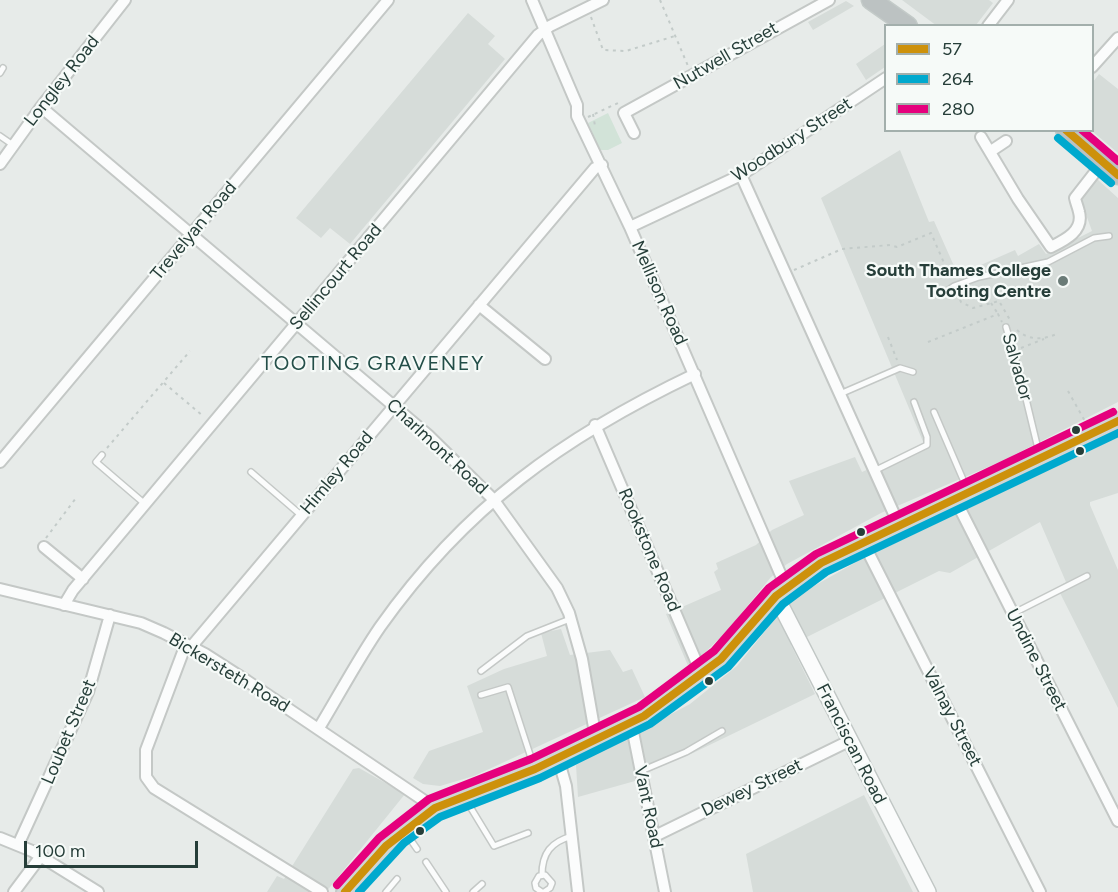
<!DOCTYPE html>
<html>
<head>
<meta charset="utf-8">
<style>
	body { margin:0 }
	#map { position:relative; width:1118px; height:892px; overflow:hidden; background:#e7ebe9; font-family:Figtree,sans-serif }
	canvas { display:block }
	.legend { position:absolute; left:884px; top:24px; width:210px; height:108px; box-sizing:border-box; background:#f6faf8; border:2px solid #a3afac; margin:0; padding:8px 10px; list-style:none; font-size:18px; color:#263e39 }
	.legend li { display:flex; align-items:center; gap:12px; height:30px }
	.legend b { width:30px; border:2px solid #a3afac }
	.scale { position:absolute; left:24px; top:841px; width:174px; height:27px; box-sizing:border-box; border:3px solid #263e39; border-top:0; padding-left:8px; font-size:18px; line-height:21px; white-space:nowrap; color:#263e39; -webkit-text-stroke:4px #f6faf8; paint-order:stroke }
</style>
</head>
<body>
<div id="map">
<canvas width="1118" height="892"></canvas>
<ul class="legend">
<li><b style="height:8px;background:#cd910b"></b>57</li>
<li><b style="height:8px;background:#00a9ce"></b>264</li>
<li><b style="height:8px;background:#e5007d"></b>280</li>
</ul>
<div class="scale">100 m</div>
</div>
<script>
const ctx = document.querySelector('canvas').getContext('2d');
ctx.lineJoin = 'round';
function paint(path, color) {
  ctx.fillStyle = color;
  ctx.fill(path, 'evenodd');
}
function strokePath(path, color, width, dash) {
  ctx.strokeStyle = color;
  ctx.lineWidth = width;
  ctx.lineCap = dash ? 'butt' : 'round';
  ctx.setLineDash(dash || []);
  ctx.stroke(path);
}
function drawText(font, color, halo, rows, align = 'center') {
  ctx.font = font + ' Figtree,sans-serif';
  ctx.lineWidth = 4.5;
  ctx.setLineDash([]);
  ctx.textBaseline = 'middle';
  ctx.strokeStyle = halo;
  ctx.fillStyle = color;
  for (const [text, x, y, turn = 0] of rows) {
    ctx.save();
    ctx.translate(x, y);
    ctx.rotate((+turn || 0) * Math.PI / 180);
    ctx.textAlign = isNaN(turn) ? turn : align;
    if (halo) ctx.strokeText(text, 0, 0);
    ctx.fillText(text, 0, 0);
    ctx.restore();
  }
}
paint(new Path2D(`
	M902,0H989L993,3L976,25L937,26Z
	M846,1L854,6L813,30L808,22Z
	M468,13L495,36L488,44L505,59L350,244L330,228L321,238L296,218Z
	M885,44V67L866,80L856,64Z
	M1099,74L1118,89V153L1092,131L1093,82Z
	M900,150L929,222L934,221L958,275L1015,250L1018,256L1039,244L1046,254L1092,231L1080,198L1097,179L1118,198V402L1002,461L881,513L787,564L771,577L727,631L689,668L666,614L721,590L714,572L718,569L716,563L756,545L772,530L804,515L789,481L855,457L862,472L924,444L821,198Z
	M1118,437V493L1090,502V505L1118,570V708L1059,591L1058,587L1066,582L1040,522L950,573L939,571L791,645L815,694L693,753L652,769L635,781L578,797L576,765L690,704L737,666L791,599L860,560Z
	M561,629L570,655L610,650L623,672L632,669L645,697L474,776L440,786L423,784L413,778L429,751L483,732L467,686L504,669L547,656L541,633Z
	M359,768L405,794L326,892H267L277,876L284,879L353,769Z
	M864,795L913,892H753L746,854Z`), '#d6dcd9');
paint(new Path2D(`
	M608,113L622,143L608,150H600L588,123Z`), '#d2e3d8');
const lane = new Path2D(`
	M0,73L3,68
	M0,136L13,145
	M942,295L954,286L979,277L1048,262L1094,238L1109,236
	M1006,327L1020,374L1040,457
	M840,394L900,368L913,372
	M934,412L968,491
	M102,455L96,462L145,504
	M874,471L927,445V437L914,402
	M251,472L302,516
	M1014,613L1087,576
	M481,671L527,636L570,619
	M481,695L508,687L534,767
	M641,771L686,752L722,731
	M466,800L494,846L528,833
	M406,833L417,849
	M426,862L446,892
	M542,875C542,853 551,842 572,836
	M386,892L397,879
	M473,892L482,884
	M542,892L536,888L535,883L539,876L545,875L552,883L550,888L544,892`);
const street = new Path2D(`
	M532,0L577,105V116L630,227L786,587
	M988,26L1008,0
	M1092,67L1118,38
	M41,107L428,435L493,499L557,588L569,613L582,659L596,739
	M634,133L624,113L829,0
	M981,137L1018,199L1051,247C1065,240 1084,231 1079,212C1078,207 1076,203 1075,198L1103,162
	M991,151L1006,141
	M0,164L41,107L125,0
	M741,175L899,525
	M630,227L741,175L886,78
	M479,305L545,359
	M595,425L702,675
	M0,462L388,0
	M955,499L1118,821
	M863,542L1040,892
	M44,547L83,579
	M0,589L141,623L164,633L205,654L247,681L435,808
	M64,605L73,590L538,35L550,26L603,0
	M186,644L146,750V777L154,788L322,892
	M191,647L595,168L602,165
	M631,722L665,892
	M319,728C339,695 358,659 380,627C465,507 563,437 695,374
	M558,758L566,786L578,892
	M655,836L849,741
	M0,838L32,851L98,892
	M18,845L88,692L110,615
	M14,892L41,856`);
const secondary = new Path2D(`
	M776,596L928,892`);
const primary = new Path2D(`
	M345,892C372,859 398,830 435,808L535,769L644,716L721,659L776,596L821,563L1118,421`);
const highway = new Path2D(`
	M871,0L908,26
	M1065,130L1118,175`);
strokePath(lane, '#c4c8c6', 8);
strokePath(street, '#c4c8c6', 14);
strokePath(secondary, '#c1c7c5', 18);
strokePath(primary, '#c3cac8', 20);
strokePath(highway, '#c3cac8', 21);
strokePath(new Path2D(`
	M660,0L688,66
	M591,17L603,50L626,51L675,36
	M593,114L595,126
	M588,117L618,103
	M794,270L842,249L890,245L897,247L931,233L951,279
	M957,293L961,302L973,308L999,301L1010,320
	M991,303L998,314
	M1017,330C1029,341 1044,340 1059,333
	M888,337L897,360
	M928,342L998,314L1002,322
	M1021,348L1044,339
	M164,383L203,416
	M1068,391L1086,423
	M107,448L190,351
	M46,538L76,498`), '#c3cbc9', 2, [3, 4.5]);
strokePath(lane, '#fbfcfc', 5);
strokePath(street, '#fbfcfc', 10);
strokePath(secondary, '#fbfcfc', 15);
strokePath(primary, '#cfd6d5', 16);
strokePath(highway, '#bcc2c2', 18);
strokePath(new Path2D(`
	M1066,130L1118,175
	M345,892L386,846L435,808L535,769L644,716L721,659L776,596L821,563L1118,421`), '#cd910b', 8);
strokePath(new Path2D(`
	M1058,138L1111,183
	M359,892L404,843L440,817L540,778L650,724L728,667L783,604L826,572L1118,433`), '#00a9ce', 8);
strokePath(new Path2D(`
	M1082,130L1118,161
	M337,885L379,838L429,799L531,759L639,707L714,651L769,588L816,554L1113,412`), '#e5007d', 8);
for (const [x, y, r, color] of [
	[1063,281,6,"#6a7b77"],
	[1076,430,5,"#263e39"],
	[1080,451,5,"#263e39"],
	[861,532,5,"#263e39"],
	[709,681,5,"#263e39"],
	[420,831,5,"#263e39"]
]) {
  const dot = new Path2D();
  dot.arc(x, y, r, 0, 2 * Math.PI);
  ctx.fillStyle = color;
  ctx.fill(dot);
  strokePath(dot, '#f6faf8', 2);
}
drawText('18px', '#263e39', '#f6faf8', [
	["Nutwell Street",726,56,-30],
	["Longley Road",62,81,-52],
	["Woodbury Street",792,140,-33],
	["Trevelyan Road",194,231,-50],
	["Sellincourt Road",336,277,-50],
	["Mellison Road",659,293,66],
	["Salvador",1017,367,74],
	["Charlmont Road",437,447,43],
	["Himley Road",337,473,-50],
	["Rookstone Road",649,550,67],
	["Undine Street",1036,660,63],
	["Bickersteth Road",229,673,31],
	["Valnay Street",952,717,63],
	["Loubet Street",69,732,-67],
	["Franciscan Road",851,744,63],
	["Dewey Street",752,788,-26],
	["Vant Road",648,807,78]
]);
drawText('bold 18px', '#263e39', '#f6faf8', [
	["South Thames College",1051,271],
	["Tooting Centre",1051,292]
], 'right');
ctx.letterSpacing = '1.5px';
drawText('20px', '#234e48', '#f6faf8', [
	["TOOTING GRAVENEY",373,364]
]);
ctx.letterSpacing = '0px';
</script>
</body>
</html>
